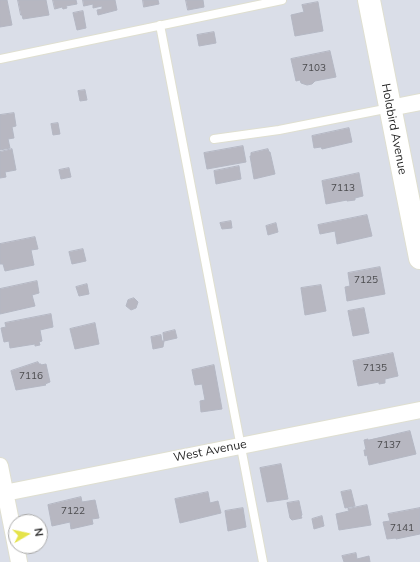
<!DOCTYPE html>
<html>
<head>
<meta charset="utf-8">
<style>
	body { margin:0 }
	#map { position:relative; width:420px; height:562px; overflow:hidden; background:#dadee8; font-family:Mulish,sans-serif }
	canvas { display:block }
	.north { position:absolute; left:8px; top:514px; width:40px; height:40px; box-sizing:border-box; background:#fff; border:1px solid #a9a9a9; border-radius:50%; rotate:81deg; font-size:11px; font-weight:700; line-height:16px; text-align:center; color:#272727 }
	.north::after { content:''; display:block; margin:auto; width:14px; height:18px; background:#e5e34a; clip-path:polygon(50% 0,100% 100%,50% 72%,0 100%) }
</style>
</head>
<body>
<div id="map">
<canvas width="420" height="562"></canvas>
<div class="north">N</div>
</div>
<script>
const ctx = document.querySelector('canvas').getContext('2d');
ctx.lineJoin = 'round';
function paint(path, color) {
  ctx.fillStyle = color;
  ctx.fill(path, 'evenodd');
}
function strokePath(path, color, width, dash) {
  ctx.strokeStyle = color;
  ctx.lineWidth = width;
  ctx.lineCap = dash ? 'butt' : 'round';
  ctx.setLineDash(dash || []);
  ctx.stroke(path);
}
function drawText(font, color, halo, rows, align = 'center') {
  ctx.font = font + ' Mulish,sans-serif';
  ctx.lineWidth = 4;
  ctx.setLineDash([]);
  ctx.textBaseline = 'middle';
  ctx.strokeStyle = halo;
  ctx.fillStyle = color;
  for (const [text, x, y, turn = 0] of rows) {
    ctx.save();
    ctx.translate(x, y);
    ctx.rotate((+turn || 0) * Math.PI / 180);
    ctx.textAlign = isNaN(turn) ? turn : align;
    if (halo) ctx.strokeText(text, 0, 0);
    ctx.fillText(text, 0, 0);
    ctx.restore();
  }
}
const building = new Path2D(`
	M0,0H7L12,25L0,27Z
	M18,0H46L49,15L23,19L22,15H21Z
	M53,0H76L77,4L66,6L67,8L63,9L62,7L55,9Z
	M83,0H115L117,10L98,15L97,10L102,9V6L93,8V4L84,6Z
	M143,0H158L159,4L144,7Z
	M186,0H203L204,7L188,10Z
	M318,2L323,31L295,36L291,15L304,12L302,5Z
	M83,11L86,28L77,30L73,13Z
	M214,32L216,43L199,46L197,35Z
	M330,51L336,77L315,81L312,84L307,85L301,83L300,80L296,81L291,59Z
	M85,90L87,100L80,101L78,91Z
	M14,113L16,126L12,127L14,138L8,139L10,148L0,150V115Z
	M58,123L60,134L53,135L51,124Z
	M349,128L352,142L322,149L321,147L314,148L312,136Z
	M243,146L246,162L207,169L204,153Z
	M12,149L16,170L5,172L6,177L0,178V152Z
	M268,149L269,152H270L275,174L254,179L250,156H251V153Z
	M239,166L241,179L216,184L214,171Z
	M69,168L71,177L61,179L59,170Z
	M359,173L363,196L355,198V200L347,201V200L326,204L322,181Z
	M367,215L372,236L337,244L335,231L320,234L318,225Z
	M231,221L232,228L222,229L220,223Z
	M276,223L278,232L268,235L266,226Z
	M35,237L38,249L31,250L34,265L5,271L3,264H0V244Z
	M83,249L86,261L72,264L69,252Z
	M380,267L385,294L347,301L345,287L350,286L348,273Z
	M37,281L39,293L32,295L35,306L0,314V289Z
	M87,284L89,294L79,296L76,287Z
	M321,285L326,311L305,315L301,288Z
	M134,298L138,302L136,308L131,310L126,306L128,300Z
	M364,308L369,333L353,336L348,311Z
	M51,314L53,327L40,330L42,341L39,342L40,345L35,346V344L10,348L9,341L4,342L1,328L6,327L5,323Z
	M95,323L99,344L75,349L70,329Z
	M175,330L177,338L164,341L163,333Z
	M161,335L162,341H164L163,347L153,349L151,337Z
	M393,353L398,376L385,379V383L379,384V382L358,386L353,361Z
	M38,362L39,364H41V365L46,364L50,382L45,384L46,385L16,390L11,371Z
	M214,365L222,409L201,412L200,401L205,400L202,384L195,385L192,370Z
	M410,431L416,454L369,465L367,455L365,456L364,450H366L364,440L368,439V440Z
	M281,464L288,499L267,502L260,468Z
	M351,490L355,506L345,508L341,492Z
	M208,492L210,503L218,501L221,513L180,523L175,499Z
	M81,497L82,502L95,500L99,518L92,519L93,524L71,529L70,522L52,526L48,505Z
	M299,501L302,515L301,516L302,518L292,520L290,518L287,503Z
	M367,505L371,525L339,530L336,514L349,511L348,509Z
	M243,508L246,527L228,531L225,511Z
	M420,508V534L396,539V538L387,539L383,522L390,521L388,514Z
	M322,516L324,526L314,529L312,519Z
	M356,553L357,559L369,556L370,562H344L342,556Z`);
paint(building, '#b7b7c1');
strokePath(building, '#b4b7c3', 1);
const lane = new Path2D(`
	M160,25L263,562
	M0,59L282,0
	M214,139L279,130L390,108`);
const street = new Path2D(`
	M390,108L420,102
	M0,466L19,562
	M0,494L420,410`);
const secondary = new Path2D(`
	M369,0L420,258`);
strokePath(lane, '#dfdfd0', 10);
strokePath(street, '#dfdfd0', 18);
strokePath(secondary, '#dfdfd0', 24);
strokePath(lane, '#fff', 8);
strokePath(street, '#fff', 16);
strokePath(secondary, '#fff', 22);
drawText('10px', '#4b4b4e', null, [
	["7103",314,68],
	["7113",343,188],
	["7125",366,280],
	["7135",375,368],
	["7116",31,376],
	["7137",389,445],
	["7122",73,511],
	["7141",402,528]
]);
drawText('12px', '#272727', '#fff', [
	["Holabird Avenue",394,129,79],
	["West Avenue",210,451,-11]
]);
</script>
</body>
</html>
